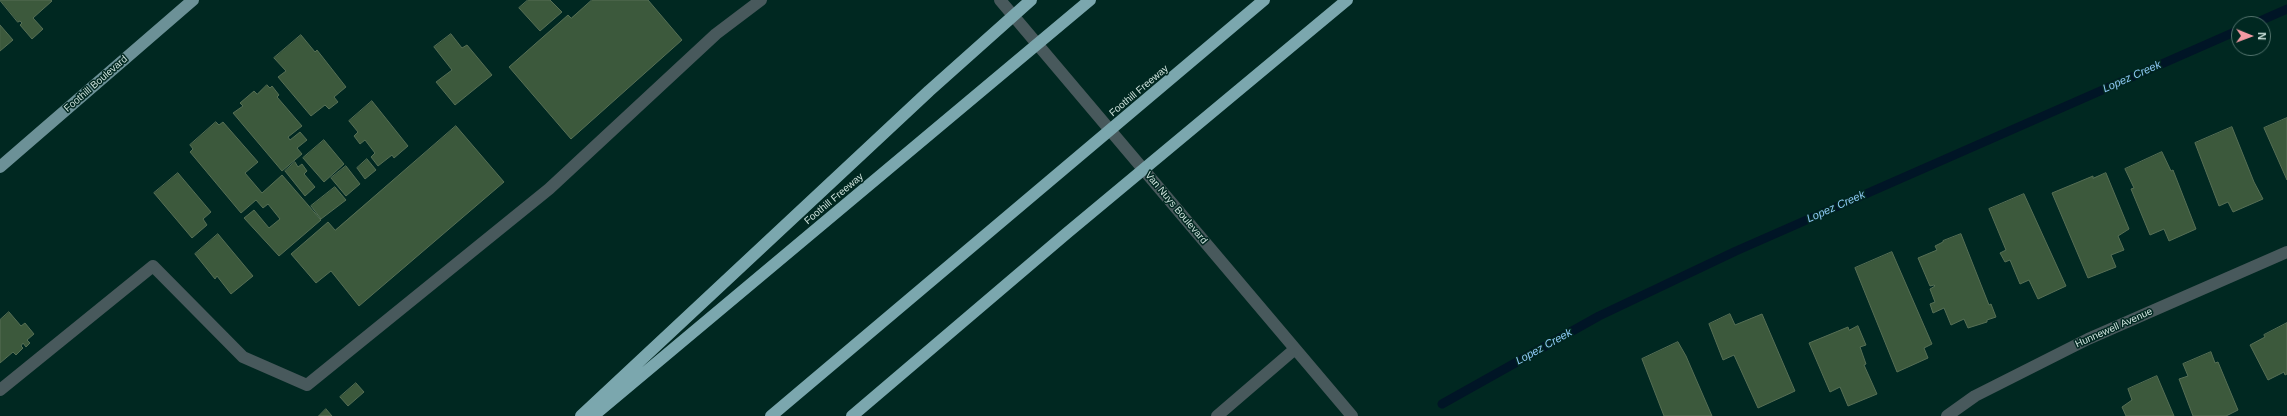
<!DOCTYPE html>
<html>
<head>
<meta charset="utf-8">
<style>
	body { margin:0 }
	#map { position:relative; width:2287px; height:416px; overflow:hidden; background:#002821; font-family:Helvetica,sans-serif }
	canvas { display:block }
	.north { position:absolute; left:2231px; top:16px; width:40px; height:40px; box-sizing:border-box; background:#002821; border:1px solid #52726c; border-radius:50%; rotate:91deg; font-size:11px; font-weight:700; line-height:16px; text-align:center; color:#cde2dc }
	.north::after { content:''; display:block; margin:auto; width:14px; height:18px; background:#f49aa3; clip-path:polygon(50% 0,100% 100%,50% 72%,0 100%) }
</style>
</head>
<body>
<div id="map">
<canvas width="2287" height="416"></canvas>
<div class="north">N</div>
</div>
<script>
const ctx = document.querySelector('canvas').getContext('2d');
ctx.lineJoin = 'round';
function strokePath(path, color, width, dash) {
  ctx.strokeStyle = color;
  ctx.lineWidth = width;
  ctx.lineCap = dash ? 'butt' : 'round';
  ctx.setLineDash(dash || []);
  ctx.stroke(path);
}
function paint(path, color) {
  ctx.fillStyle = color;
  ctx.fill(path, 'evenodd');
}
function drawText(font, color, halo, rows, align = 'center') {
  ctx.font = font + ' Helvetica,sans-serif';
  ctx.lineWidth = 3;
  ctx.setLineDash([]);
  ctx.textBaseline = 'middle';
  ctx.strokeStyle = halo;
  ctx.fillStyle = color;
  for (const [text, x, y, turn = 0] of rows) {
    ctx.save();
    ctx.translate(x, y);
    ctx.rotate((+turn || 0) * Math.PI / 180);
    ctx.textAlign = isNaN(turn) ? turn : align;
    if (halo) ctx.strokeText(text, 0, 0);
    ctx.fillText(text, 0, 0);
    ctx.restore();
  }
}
strokePath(new Path2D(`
	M2253,24L2287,9
	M1442,404L1599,316L1736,251L2239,30`), '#001526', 9);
const building = new Path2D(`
	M0,0H51L52,1L33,18L43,29L32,39L20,25L22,23L20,21L18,22Z
	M528,0H550L562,12L540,31L519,8Z
	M592,0H648L682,40L571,139L509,67L568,15L571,18Z
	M0,25L13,40L0,51Z
	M451,34L462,48L467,45L492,75L455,105L436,82L452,70L434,47Z
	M301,35L315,52L317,50L346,87L334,97L338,102L329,109L325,105L311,116L278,77L286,71L274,58Z
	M267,85L270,88L272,86L279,95L277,97L302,126L288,137L290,140L300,132L307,140L297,148L302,154L282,171L233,113L243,106L240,103L254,91L257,94Z
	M372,101L408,146L394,158L392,155L378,166L371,157L375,153L365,140L360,144L354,136L358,132L349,121Z
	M2287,118V180L2264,128Z
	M216,122L219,125L223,122L258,162L245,173L262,193L282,175L321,220L279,256L244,218L254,210L269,228L280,219L268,204L263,208L256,200L241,213L190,152L193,149L190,145Z
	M456,126L504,182L359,306L331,271L316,283L291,254L328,222L335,230Z
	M2232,127L2254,182L2263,199L2233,212L2228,202L2219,206L2195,143Z
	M324,140L344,164L324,182L303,158Z
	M2162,152L2171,171L2173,170L2196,229L2169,241L2164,229L2150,235L2131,189L2134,188L2125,169Z
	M367,159L376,170L365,179L357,168Z
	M295,162L298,167L302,164L307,171L304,174L315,187L305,196L285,171Z
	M346,166L360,184L346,196L331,178Z
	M178,173L211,212L203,219L207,225L192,238L154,193Z
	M2106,173L2129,229L2118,236L2124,250L2111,255L2116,267L2088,278L2052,193L2093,176V178Z
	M335,187L346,200L321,219L311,206Z
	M2024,194L2066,286L2038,299L2029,280L2020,284L2010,260L2005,262L2000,253L2006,250L1989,209Z
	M218,234L253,276L231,294L217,276L215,279L195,254Z
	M1961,234L1989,305L1991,304L1996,317L1987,320V322L1968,328L1964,319L1951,325L1944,308L1933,313L1930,304L1935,302L1930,289L1935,286L1934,285L1930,286L1918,258L1937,250L1935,246L1943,242V241Z
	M1892,252L1932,344L1924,348L1928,358L1897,372L1855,268Z
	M9,312L21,326L25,323L34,334L27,340L30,343L26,347L23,343L21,346L23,348L16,355L13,352L0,363V320Z
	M1730,314L1735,325L1762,314L1795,391L1758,408L1734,355L1723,360L1709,324Z
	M2287,323V374L2285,375L2284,372L2268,380L2250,345L2265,337L2264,335Z
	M1858,326L1866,345L1860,347L1866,364L1864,365L1877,394L1848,406L1840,387L1830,392L1809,343L1848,327L1849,330Z
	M1678,342L1686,356L1712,416H1664L1642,359Z
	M2211,352L2215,363L2218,362L2238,410L2226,416H2193L2179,379L2188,376L2183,364Z
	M2157,376L2174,416H2126L2122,407L2132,400L2128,389Z
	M356,383L364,392L348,406L340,397Z
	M326,409L332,416H319Z`);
paint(building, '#3c593c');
strokePath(building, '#566f55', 1);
strokePath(new Path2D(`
	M1000,0L1352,416
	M0,390L153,266L243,357L307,385L549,189L716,34L761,0
	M1217,416L1295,349
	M1947,416L1975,396L2088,339L2287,252`), '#48595c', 12);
strokePath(new Path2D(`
	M0,167L193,0`), '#6c9197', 12);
strokePath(new Path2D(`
	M581,416L929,91L1031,0
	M593,416L1090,0
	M771,416L1264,0
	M852,416L1067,233L1347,0`), '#7ba7ae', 12);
drawText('10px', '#cde2dc', '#002821', [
	["Foothill Boulevard",96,84,-41],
	["Foothill Freeway",1139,91,-40],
	["Foothill Freeway",834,199,-40],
	["Van Nuys Boulevard",1176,208,50],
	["Hunnewell Avenue",2114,328,-24]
]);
drawText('italic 11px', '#8ec9f5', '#002821', [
	["Lopez Creek",2132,77,-24],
	["Lopez Creek",1836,207,-24],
	["Lopez Creek",1544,347,-29]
]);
</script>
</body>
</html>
